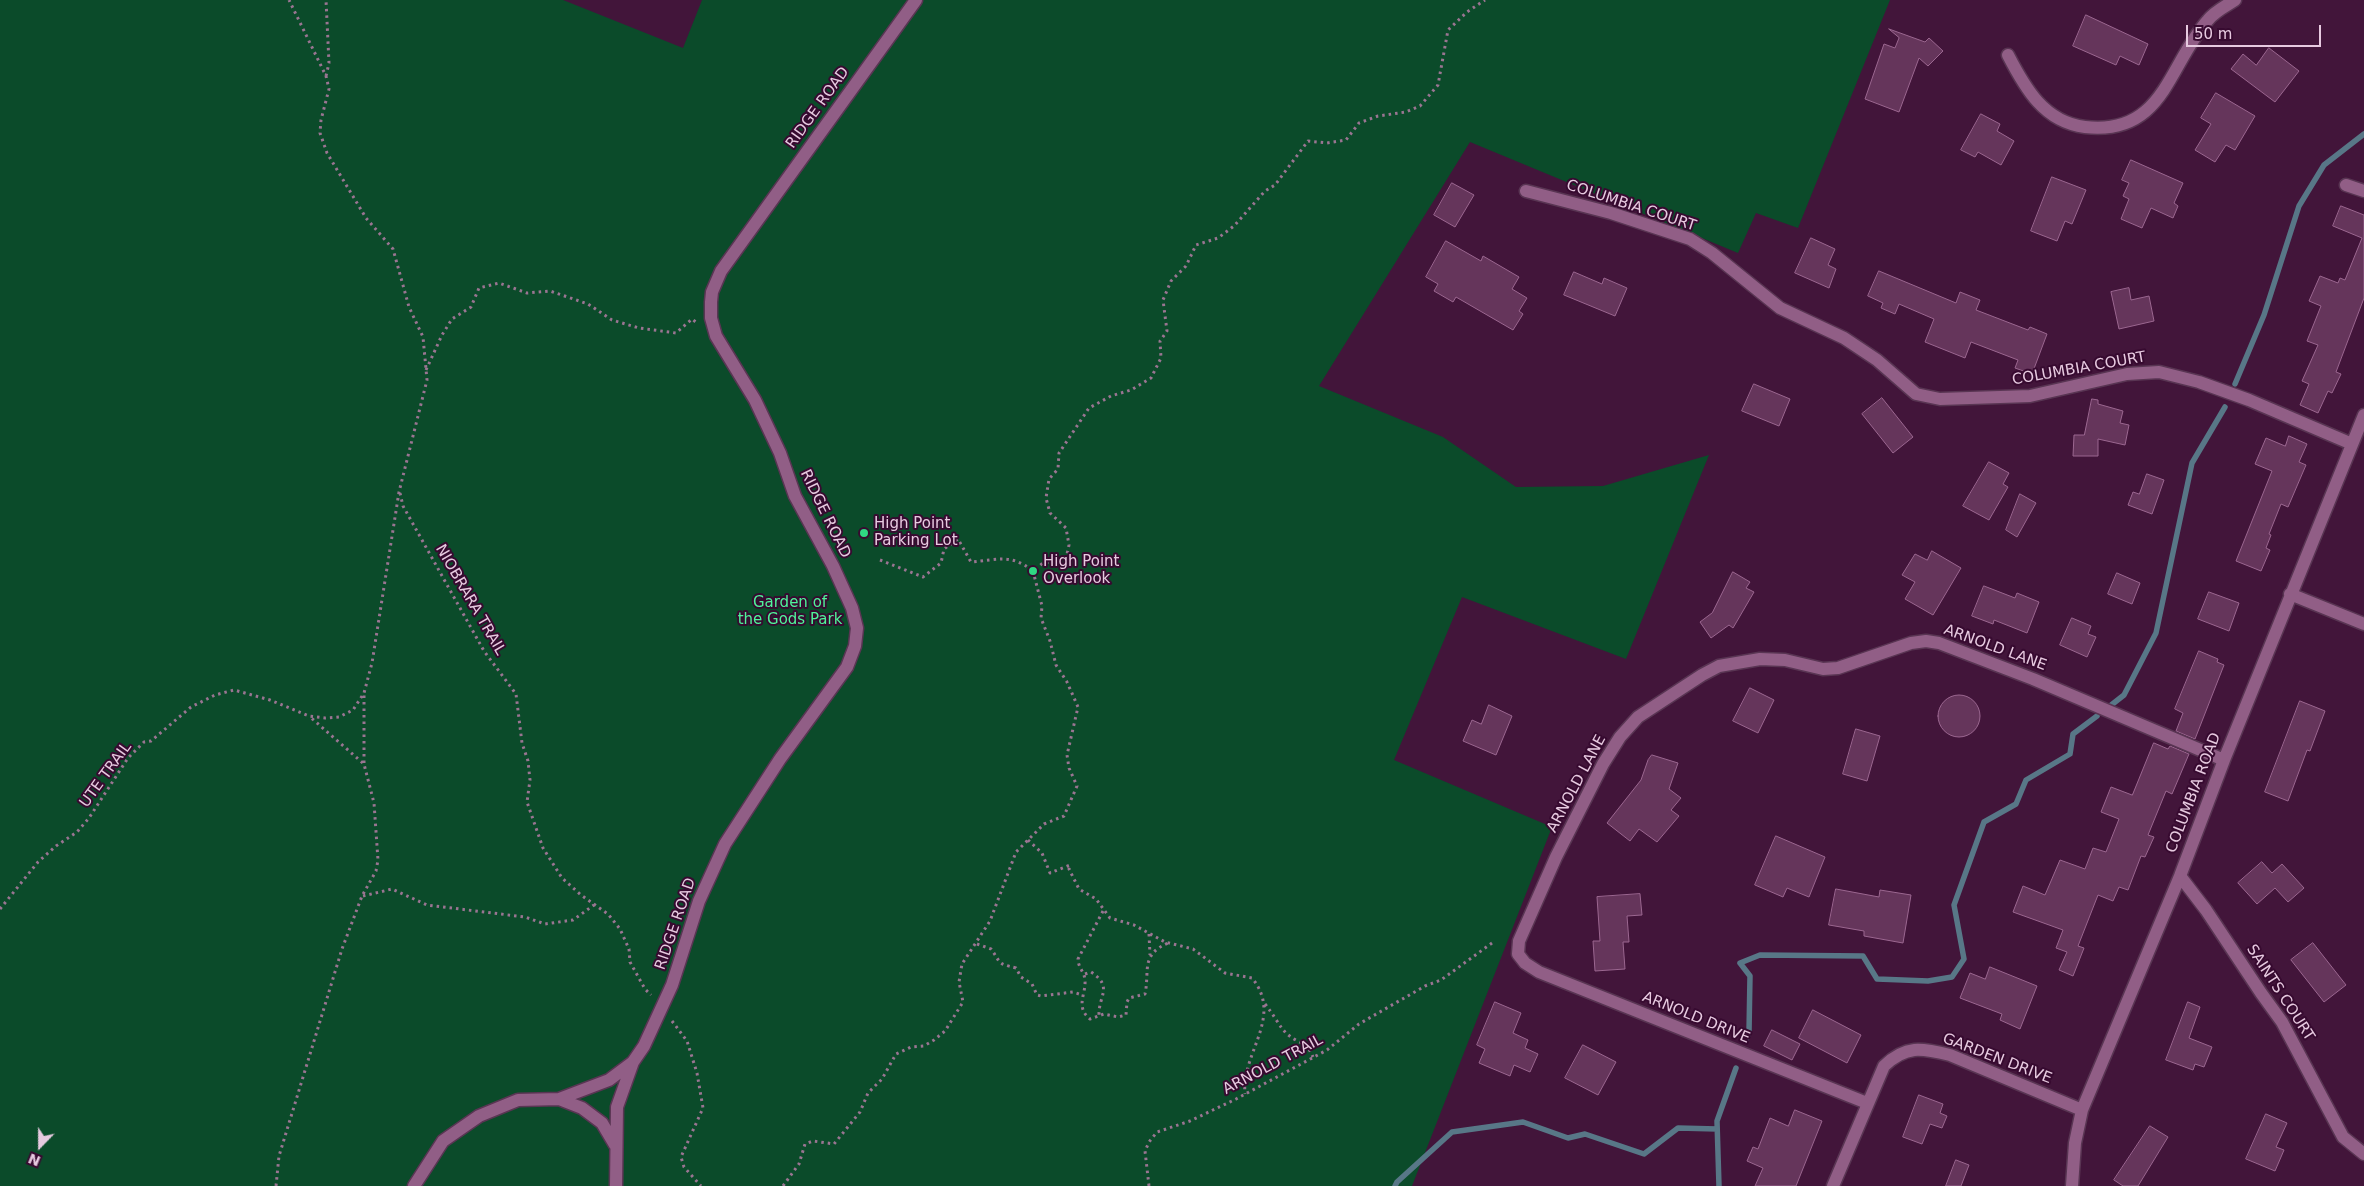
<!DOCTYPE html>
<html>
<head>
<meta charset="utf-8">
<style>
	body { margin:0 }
	#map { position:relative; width:2364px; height:1186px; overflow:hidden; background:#42153a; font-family:"DejaVu Sans",sans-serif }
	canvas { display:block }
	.north { position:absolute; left:15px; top:1121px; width:50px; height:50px; -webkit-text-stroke:4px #370a30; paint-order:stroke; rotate:202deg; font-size:14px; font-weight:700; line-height:20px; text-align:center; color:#e7cae0 }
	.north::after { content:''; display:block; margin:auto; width:18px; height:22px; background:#e7cae0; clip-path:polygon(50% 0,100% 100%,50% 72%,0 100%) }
	.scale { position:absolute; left:2186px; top:25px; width:135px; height:22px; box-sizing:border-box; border:2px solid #e7cae0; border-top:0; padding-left:6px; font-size:15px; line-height:18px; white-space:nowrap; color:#e7cae0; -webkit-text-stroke:4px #370a30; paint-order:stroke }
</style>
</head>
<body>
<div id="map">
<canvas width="2364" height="1186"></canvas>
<div class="north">N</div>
<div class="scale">50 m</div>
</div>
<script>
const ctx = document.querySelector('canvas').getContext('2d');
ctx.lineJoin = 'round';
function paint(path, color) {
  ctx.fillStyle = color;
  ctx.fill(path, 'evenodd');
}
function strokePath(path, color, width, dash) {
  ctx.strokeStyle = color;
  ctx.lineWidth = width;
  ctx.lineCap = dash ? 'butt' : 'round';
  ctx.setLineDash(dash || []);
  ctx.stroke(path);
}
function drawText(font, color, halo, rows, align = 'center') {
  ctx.font = font + ' "DejaVu Sans",sans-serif';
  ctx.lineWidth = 4;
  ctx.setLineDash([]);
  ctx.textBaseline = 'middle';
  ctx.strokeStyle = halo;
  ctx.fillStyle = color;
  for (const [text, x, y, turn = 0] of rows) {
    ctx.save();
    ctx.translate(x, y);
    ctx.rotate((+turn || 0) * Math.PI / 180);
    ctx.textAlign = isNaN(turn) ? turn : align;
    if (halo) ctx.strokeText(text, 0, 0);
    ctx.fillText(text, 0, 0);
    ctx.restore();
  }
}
paint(new Path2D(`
	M0,0H563L683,48L702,0H1890L1798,228L1756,213L1738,253L1470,142L1319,386L1443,437L1516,487L1603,486L1709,455L1626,659L1462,597L1394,760L1552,827L1412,1186H0Z`), '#0b4b2a');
strokePath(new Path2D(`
	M2235,384L2264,315L2299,206L2324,165L2364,134
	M2110,706L2124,695L2156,633L2192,463L2225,407
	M1746,1040L1749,1032L1750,976L1740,963L1760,955L1863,956L1877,979L1928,981L1952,977L1964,959L1954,905L1984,822L2016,804L2026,780L2070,754L2073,734L2097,716
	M1395,1186L1397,1182L1452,1132L1523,1122L1568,1138L1585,1134L1644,1154L1678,1128L1717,1129
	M1719,1186L1717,1121L1736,1068`), '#587787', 5.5);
const building = new Path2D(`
	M2086,15L2148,44L2139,65L2120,56L2116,65L2073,46Z
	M1889,29L1925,42L1929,38L1943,51L1928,66L1919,58L1899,112L1865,99L1884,44L1895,48L1899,38Z
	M2269,48L2299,71L2275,102L2231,69L2243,54L2256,65Z
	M2216,93L2255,116L2235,150L2226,145L2215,162L2195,150L2211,124L2201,118Z
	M1981,114L2000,124L1997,131L2014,141L2001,165L1978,152L1975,157L1961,150Z
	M2131,160L2183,183L2174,203L2178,206L2173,218L2151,208L2142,228L2121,219L2129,199L2123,196L2129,183L2122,180Z
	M2052,177L2086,190L2072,224L2065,221L2057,241L2031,231Z
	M1452,183L1474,195L1455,227L1434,215Z
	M2341,206L2364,215V298L2336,372L2341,374L2332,393L2328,391L2318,413L2300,405L2309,384L2302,381L2318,345L2307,341L2321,306L2309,301L2320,276L2338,283L2340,278L2345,280L2362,238L2333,226Z
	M1811,238L1835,249L1828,265L1836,269L1829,288L1795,273Z
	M1446,241L1481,261L1483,256L1519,277L1512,289L1527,298L1519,311L1523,314L1513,330L1456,297L1453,302L1434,291L1438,284L1426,277Z
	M1879,271L1956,303L1960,292L1980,300L1976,310L2028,330L2030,327L2047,334L2032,374L2015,368L2018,360L1971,342L1965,358L1925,342L1934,319L1899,304L1895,314L1881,308L1883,303L1868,296Z
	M1574,272L1602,284L1604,278L1627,288L1615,316L1564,295Z
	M2129,288L2131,300L2149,296L2154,321L2119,329L2111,292Z
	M1754,384L1790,399L1779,426L1742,411Z
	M1882,398L1913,437L1893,453L1862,414Z
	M2092,399L2098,400V404L2123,411L2120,423L2129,425L2125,445L2098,439V456H2073L2074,435H2084Z
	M2289,436L2307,444L2299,462L2306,465L2288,507L2281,504L2269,534L2271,535L2266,548L2270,550L2261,571L2236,561L2272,471L2255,464L2266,438L2285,446Z
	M1989,462L2009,473L2003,484L2008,487L1989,520L1963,506Z
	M2147,474L2164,480L2152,514L2128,505L2133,492L2139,494Z
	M2020,494L2036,503L2017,537L2006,530Z
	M1932,551L1961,568L1933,615L1905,599L1915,582L1902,575L1915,554L1927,560Z
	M1733,572L1750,582L1746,588L1754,592L1733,628L1729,625L1711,638L1700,622L1712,613Z
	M2117,573L2140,583L2132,604L2108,594Z
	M1984,586L2015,598L2017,593L2039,602L2027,633L1994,620L1993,624L1972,616Z
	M2209,592L2239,603L2229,631L2198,619Z
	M2072,618L2091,626L2088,634L2096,637L2087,657L2060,645Z
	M2199,651L2218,659L2217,662L2224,665L2195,739L2176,731L2183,713L2175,709Z
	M1750,688L1774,700L1758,733L1733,721Z
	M1938 716a21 21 0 1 1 42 0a21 21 0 1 1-42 0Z
	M2300,701L2325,711L2310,751L2307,750L2288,801L2265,792Z
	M1489,705L1512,716L1496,755L1463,741L1472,720L1481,724Z
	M1856,729L1880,736L1867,781L1843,774Z
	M2154,743L2168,749L2170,746L2189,754L2172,794L2166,791L2148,835L2154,837L2145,857L2141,856L2128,890L2119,887L2113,901L2098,895L2078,946L2084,948L2073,976L2059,970L2067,952L2056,948L2063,930L2013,912L2023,886L2045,895L2060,860L2085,869L2093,848L2106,852L2119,819L2101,812L2111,787L2132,795Z
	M1652,755L1678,763L1669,789L1681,798L1671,810L1679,816L1657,842L1639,829L1630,841L1607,823L1641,780L1648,760Z
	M1776,836L1825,857L1809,897L1787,888L1783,897L1755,885Z
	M2262,862L2272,873L2282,864L2304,888L2288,902L2275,888L2257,904L2238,883Z
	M1836,889L1879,897L1880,890L1911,895L1903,943L1864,936V931L1829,925Z
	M1640,894L1642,915L1627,916L1629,942H1623L1625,969L1595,971L1593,941H1600L1597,897Z
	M2313,943L2346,985L2324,1002L2291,960Z
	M1990,967L2037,986L2020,1029L2000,1020L2002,1014L1960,998L1970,973L1985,979Z
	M1495,1002L1521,1013L1513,1033L1528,1040L1525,1048L1538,1054L1530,1072L1514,1065L1510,1076L1479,1063L1485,1049L1477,1045Z
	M2188,1002L2200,1007L2189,1038L2212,1047L2204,1067L2195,1064L2193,1070L2166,1060Z
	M1813,1010L1861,1035L1847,1063L1799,1038Z
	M1772,1030L1800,1044L1792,1060L1764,1046Z
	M1583,1045L1616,1062L1598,1095L1565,1078Z
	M1919,1095L1943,1104L1940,1113L1947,1116L1942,1128L1930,1124L1922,1144L1903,1137Z
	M1795,1110L1822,1121L1796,1186H1755L1763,1168L1747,1161L1753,1147L1758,1149L1770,1118L1788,1126Z
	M2266,1114L2287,1123L2276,1147L2284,1150L2275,1171L2246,1159Z
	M2150,1126L2168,1137L2138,1186H2123L2114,1180Z
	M1956,1160L1969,1165L1961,1186H1946Z`);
paint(building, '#65355b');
strokePath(building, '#9b6790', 1);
const street = new Path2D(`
	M2008,55C2025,88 2044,122 2085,127C2164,136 2168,65 2208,20C2215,11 2226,6 2235,0
	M2346,185L2364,191
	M1526,191L1611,213L1690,239L1712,253L1780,308L1844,338L1877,360L1916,394L1940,399L2030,396L2127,374L2159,372L2199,382L2249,400L2352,444
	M2290,594L2364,624
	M2180,876L2206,910L2261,993L2282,1022L2343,1137L2364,1154
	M559,1099L609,1080L633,1062
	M1867,1103L1539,972L1525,963L1518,954L1519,941L1556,857L1603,764L1620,737L1638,717L1702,675L1719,666L1760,659L1785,660L1823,669L1838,668L1911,643L1926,641L1939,643L2033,679L2224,760
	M414,1186L443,1141L479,1116L518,1100L559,1099L582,1108L602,1123L615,1145
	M616,1186L617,1107L633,1062L644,1046L672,985L699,901L725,844L780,759L847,667L855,646L857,628L852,608L833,566L795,496L780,453L755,400L716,336L711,318V302L712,292L721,271L916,0
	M1833,1186L1884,1066C1906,1045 1921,1048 1950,1055L2082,1110
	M2072,1186L2075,1143L2082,1110L2180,876L2224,760L2364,415`);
strokePath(street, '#593553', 15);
strokePath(new Path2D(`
	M326,76L329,63L326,0
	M426,370L442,335L452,319L471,307L479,288L499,283L527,293L550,291L588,304L612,320L639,328L676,333L692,319L697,323
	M400,493L403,506L484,651L516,694L522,743L528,761L530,780L527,802L543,848L562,878L581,895L608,914L620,929L629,949L630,962L645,989L651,995
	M880,560L923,577L941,563L944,549L958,539L971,562C998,560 1010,553 1033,571L1043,563L1066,559L1069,545L1066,528L1050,513L1046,498L1049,479L1058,469L1059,453L1089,408L1111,396L1131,390L1151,378L1161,358L1160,341L1167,331L1163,300L1171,281L1186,266L1196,245L1218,238L1234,226L1265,191L1275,185L1308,141L1327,143L1346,140L1359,123L1378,116L1406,112L1420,106L1438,85L1448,30L1467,12L1485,0
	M364,763V695
	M1028,840L1042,853L1050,873L1070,865L1069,869L1079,889L1096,899L1110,918L1134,925L1165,942L1193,949L1225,973L1252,978C1284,1017 1241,1053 1245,1094
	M363,896L392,889L427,905L525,917L545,924L573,920L594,905
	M0,909L38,862L56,846L77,832L89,818L128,758L144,742L151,741L191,707L215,695L234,690L270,700L309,716L325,718L339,717L353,710L364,693L372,663L399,492L427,380L423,337L409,307L393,249L366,218L327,153L320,133L321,120L329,89L326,76L289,0
	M1103,911L1078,959C1078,968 1085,972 1085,981C1086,994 1075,1007 1090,1019L1104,1014L1118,1017L1126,1015L1127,1002L1129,998L1145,994C1150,971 1140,955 1168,943
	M1149,934L1150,955
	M977,944L991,949C1002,964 996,963 1016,968L1021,977L1032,984L1037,995L1041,996L1073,992L1082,995
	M1085,974L1091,972C1114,987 1098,996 1099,1016
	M1265,1004C1282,1025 1280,1035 1307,1045L1313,1057
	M672,1021L687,1041L697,1073L703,1108L681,1157L684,1167L701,1186
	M276,1186L279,1156L342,949L362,896L376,871L378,860L374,803L364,764L309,716
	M783,1186L799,1164L805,1144L813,1141L834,1144L860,1112L868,1093L882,1079L896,1054L911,1047L924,1046L934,1040L945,1031L963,1002L959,982L962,964L990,921L1016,852L1044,824L1064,816L1077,786L1069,768L1067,755L1078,707L1067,682L1056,665L1050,641L1041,618L1042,606L1033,571
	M1149,1186L1145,1151L1149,1142L1157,1132L1190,1121L1236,1099L1327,1050L1359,1024L1425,986L1441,980L1492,943`), '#9a7592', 3, [2.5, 4]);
strokePath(street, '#915e86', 12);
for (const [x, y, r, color] of [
	[864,533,5,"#30d883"],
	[1033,571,5,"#30d883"]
]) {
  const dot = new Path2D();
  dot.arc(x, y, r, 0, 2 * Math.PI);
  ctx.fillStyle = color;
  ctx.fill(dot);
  strokePath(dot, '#370a30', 2);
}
drawText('15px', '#e7cae0', '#370a30', [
	["RIDGE ROAD",818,108,-54],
	["COLUMBIA COURT",1631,206,18],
	["COLUMBIA COURT",2079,369,-10],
	["RIDGE ROAD",825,514,64],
	["NIOBRARA TRAIL",470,600,60],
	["ARNOLD LANE",1995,648,20],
	["UTE TRAIL",106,775,-54],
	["ARNOLD LANE",1577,784,-62],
	["COLUMBIA ROAD",2194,793,-69],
	["RIDGE ROAD",676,924,-71],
	["SAINTS COURT",2280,993,57],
	["ARNOLD DRIVE",1696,1018,22],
	["GARDEN DRIVE",1997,1059,21],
	["ARNOLD TRAIL",1273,1065,-28]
]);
drawText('15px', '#e7cae0', '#370a30', [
	["High Point",874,524],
	["Parking Lot",874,541],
	["High Point",1043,562],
	["Overlook",1043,579]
], 'left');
drawText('15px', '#4ff49a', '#370a30', [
	["Garden of",790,603],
	["the Gods Park",790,620]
]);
</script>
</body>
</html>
